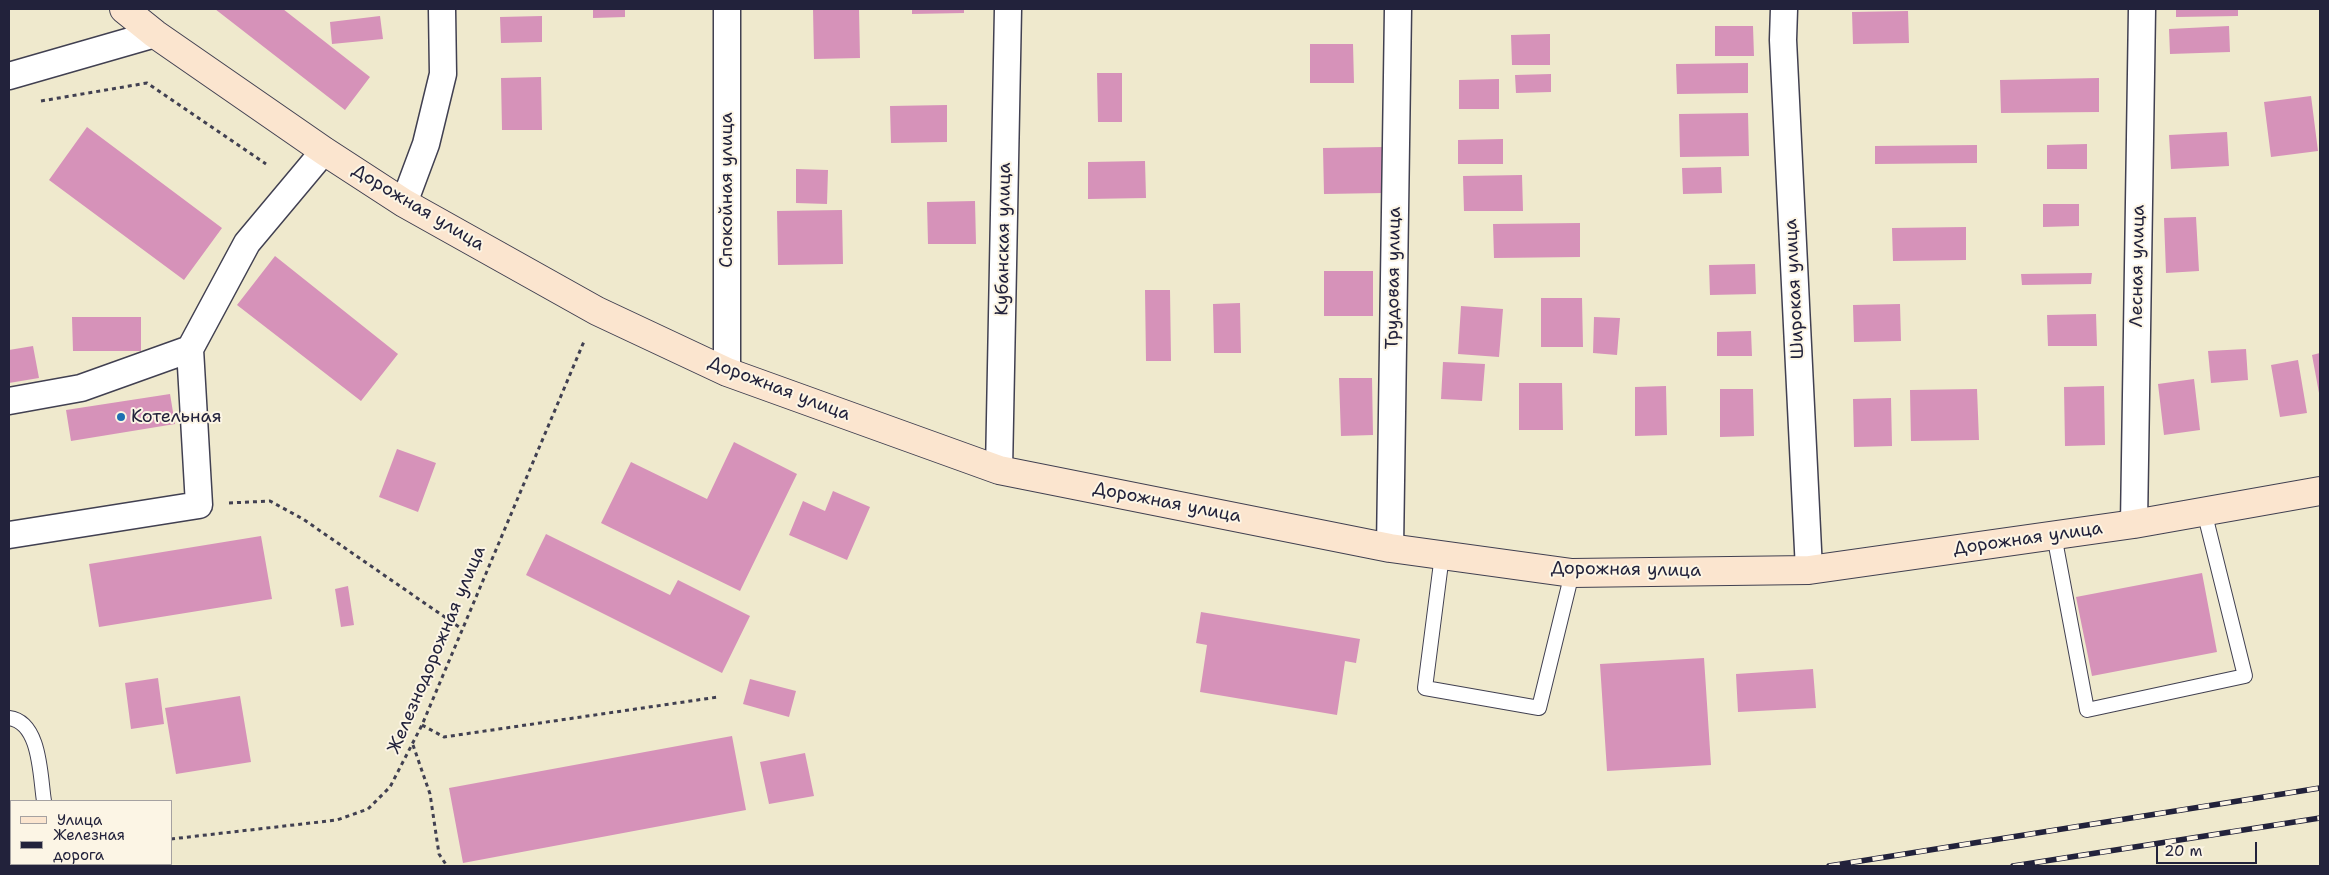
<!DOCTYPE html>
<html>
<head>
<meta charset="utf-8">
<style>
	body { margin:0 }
	#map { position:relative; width:2329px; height:875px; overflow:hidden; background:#efe9cd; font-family:"Shantell Sans",sans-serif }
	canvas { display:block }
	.frame { position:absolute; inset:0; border:10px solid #22223b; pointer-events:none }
	.legend { position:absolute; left:10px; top:800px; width:162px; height:65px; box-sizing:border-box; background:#fcf5e5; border:1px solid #a5a1a1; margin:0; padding:6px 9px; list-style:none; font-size:15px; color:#22223b }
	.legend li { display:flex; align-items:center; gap:10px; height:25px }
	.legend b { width:25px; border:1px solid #a5a1a1 }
	.scale { position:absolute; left:2156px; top:842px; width:101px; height:22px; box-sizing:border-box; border:2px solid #22223b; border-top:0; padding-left:6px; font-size:15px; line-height:18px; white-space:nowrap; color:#22223b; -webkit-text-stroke:4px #fcf5e5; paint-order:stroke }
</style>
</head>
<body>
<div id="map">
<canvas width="2329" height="875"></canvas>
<div class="frame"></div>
<ul class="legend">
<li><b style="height:6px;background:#fbe5cf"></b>Улица</li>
<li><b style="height:6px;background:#22223b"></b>Железная дорога</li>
</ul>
<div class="scale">20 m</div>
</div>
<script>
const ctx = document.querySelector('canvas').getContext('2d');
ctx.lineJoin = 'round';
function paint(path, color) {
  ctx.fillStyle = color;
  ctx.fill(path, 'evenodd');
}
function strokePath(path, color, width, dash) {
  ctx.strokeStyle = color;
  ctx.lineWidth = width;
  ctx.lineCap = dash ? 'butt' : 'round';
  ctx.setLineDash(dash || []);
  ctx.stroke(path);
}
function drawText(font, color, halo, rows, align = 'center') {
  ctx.font = font + ' "Shantell Sans",sans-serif';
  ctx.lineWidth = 4;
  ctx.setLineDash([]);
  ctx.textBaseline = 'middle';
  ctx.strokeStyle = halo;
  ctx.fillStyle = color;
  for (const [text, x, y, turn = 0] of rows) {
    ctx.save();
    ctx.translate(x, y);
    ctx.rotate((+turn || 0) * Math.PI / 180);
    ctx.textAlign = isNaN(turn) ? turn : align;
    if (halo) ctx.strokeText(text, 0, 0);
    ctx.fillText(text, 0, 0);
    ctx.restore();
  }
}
paint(new Path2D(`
	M215,9H283L370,77L345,110Z
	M593,9H625V17L593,18Z
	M813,9H859L860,58L814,59Z
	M912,9H964V13L912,14Z
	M2176,9H2238V16L2176,17Z
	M1908,11L1909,43L1853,44L1852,12Z
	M380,16L383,39L332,44L330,22Z
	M542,16V42L501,43L500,17Z
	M1715,26H1753L1754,56H1715Z
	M2229,26L2230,52L2170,54L2169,29Z
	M1550,34V65H1512L1511,35Z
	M1310,44H1353L1354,83H1310Z
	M1748,63V93L1677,94L1676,64Z
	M1097,73H1122V122H1098Z
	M1551,74V92L1516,93L1515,75Z
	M541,77L542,130H502L501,78Z
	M2099,78V112L2001,113L2000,80Z
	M1499,79V109H1459V80Z
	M2311,96L2318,151L2271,157L2264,102Z
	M947,105V142L891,143L890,106Z
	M1748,113L1749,156L1680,157L1679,114Z
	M87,127L222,228L184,280L49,180Z
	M2227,132L2229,166L2171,169L2169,135Z
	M1503,139V164H1458V140Z
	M2087,144V169H2047V145Z
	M1977,145V163L1875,164V146Z
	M1384,147V193L1324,194L1323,148Z
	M1145,161L1146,198L1088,199V162Z
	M1721,167L1722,193L1683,194L1682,168Z
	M796,169L828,170L827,204L796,203Z
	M1522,175L1523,211H1464L1463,176Z
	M975,201L976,244H928L927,202Z
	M2043,204H2079V226L2043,227Z
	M842,210L843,264L778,265L777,211Z
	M2196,217L2199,271L2166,273L2164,218Z
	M1580,223V257L1494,258L1493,224Z
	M1966,227V260L1893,261L1892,228Z
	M275,256L398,354L361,401L237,305Z
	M1755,264L1756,294L1710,295L1709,265Z
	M1324,271H1373V316H1324Z
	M2092,273L2091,284L2022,285L2021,274Z
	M1145,290H1170L1171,361H1146Z
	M1541,298H1582L1583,347H1541Z
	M1240,303L1241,353H1214L1213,304Z
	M1900,304L1901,341L1854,342L1853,305Z
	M1461,306L1503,309L1499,357L1458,354Z
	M2096,314L2097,346H2048L2047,315Z
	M72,317H141V351H73Z
	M1594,317L1620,318L1617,355L1593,353Z
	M1751,331L1752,356H1717V332Z
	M33,346L39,378L9,383V350Z
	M2246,349L2248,380L2211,383L2208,351Z
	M2320,353V393H2319L2312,355Z
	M2298,360L2307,413L2280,417L2271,365Z
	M1443,362L1485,364L1482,401L1441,399Z
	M1339,378H1372L1373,435L1341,436Z
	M2194,379L2200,430L2164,435L2158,384Z
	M1519,383H1562L1563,430H1519Z
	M1666,386L1667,435L1635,436V387Z
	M2104,386L2105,445L2065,446L2064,387Z
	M1720,389H1753L1754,436L1720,437Z
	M1977,389L1979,440L1911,441L1910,390Z
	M170,394L175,424L71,441L66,410Z
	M1891,398L1892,446L1854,447L1853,399Z
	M734,442L797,474L740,591L601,523L631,462L707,499Z
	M397,449L436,463L418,512L379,497Z
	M833,491L870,507L847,560L789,535L803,501L825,511Z
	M546,534L670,595L678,580L750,616L722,673L526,575Z
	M261,536L272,599L99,627L89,564Z
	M2202,573L2217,652L2092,676L2076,597Z
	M348,586L354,625L341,627L335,589Z
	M1201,612L1360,639L1356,663L1345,661L1337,715L1200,692L1207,645L1196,643Z
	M1704,658L1711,765L1607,771L1600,664Z
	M1813,669L1816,708L1738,712L1736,674Z
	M158,678L164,724L131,729L125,683Z
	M750,679L796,691L789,717L743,704Z
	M240,696L251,762L176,774L165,708Z
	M732,736L746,810L463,863L449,788Z
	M805,753L814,796L769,804L760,762Z`), '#d692b9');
const lane = new Path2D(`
	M2054,535L2087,710L2245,676L2204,511
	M1442,555L1425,688L1539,708L1572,573
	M9,718C41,722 40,777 44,801`);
const street = new Path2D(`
	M727,9V372
	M1784,9L1783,40L1809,570
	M9,76L155,34
	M404,203L426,144L443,74L442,9
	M9,401L81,388L190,349
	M999,470L1008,9
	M2134,524L2142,9
	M9,535L199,505L190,349L247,243L324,151
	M1390,548L1398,9`);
const secondary = new Path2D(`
	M124,9L155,34L324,151L404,203L597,311L727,372L999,470L1390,548L1572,573L1809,570L2134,524L2320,491`);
strokePath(lane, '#414051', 16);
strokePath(street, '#414051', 29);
strokePath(secondary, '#414051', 30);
strokePath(new Path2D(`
	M41,101L147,83L266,164
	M229,503L270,501L303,519L462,629
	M422,725L444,737L718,697
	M413,745L430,794L439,854L447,866
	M171,839L337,820L368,809L390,787L422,725L585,339
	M9,860L11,859`), '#414051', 3, [4, 4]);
strokePath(lane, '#fff', 14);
strokePath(street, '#fff', 26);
strokePath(secondary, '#fbe5cf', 28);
const rail = new Path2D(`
	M1829,866L2320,788
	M2013,866L2320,818`);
strokePath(rail, '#22223b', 5.5);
strokePath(rail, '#fcf5e5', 4, [11]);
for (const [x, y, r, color] of [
	[121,417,5,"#1f6fb2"]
]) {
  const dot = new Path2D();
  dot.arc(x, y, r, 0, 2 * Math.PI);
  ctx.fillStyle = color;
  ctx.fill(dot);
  strokePath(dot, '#fcf5e5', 2);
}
drawText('18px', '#22223b', '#fcf5e5', [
	["Спокойная улица",727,190,-90],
	["Дорожная улица",418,208,31],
	["Кубанская улица",1004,239,-89],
	["Лесная улица",2138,266,-89],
	["Трудовая улица",1394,278,-89],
	["Широкая улица",1795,289,-93],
	["Дорожная улица",779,389,21],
	["Дорожная улица",1167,503,11],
	["Дорожная улица",2028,539,-8],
	["Дорожная улица",1626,570,1],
	["Железнодорожная улица",437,650,-67]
]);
drawText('18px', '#22223b', '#fcf5e5', [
	["Котельная",131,417]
], 'left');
</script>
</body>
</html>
